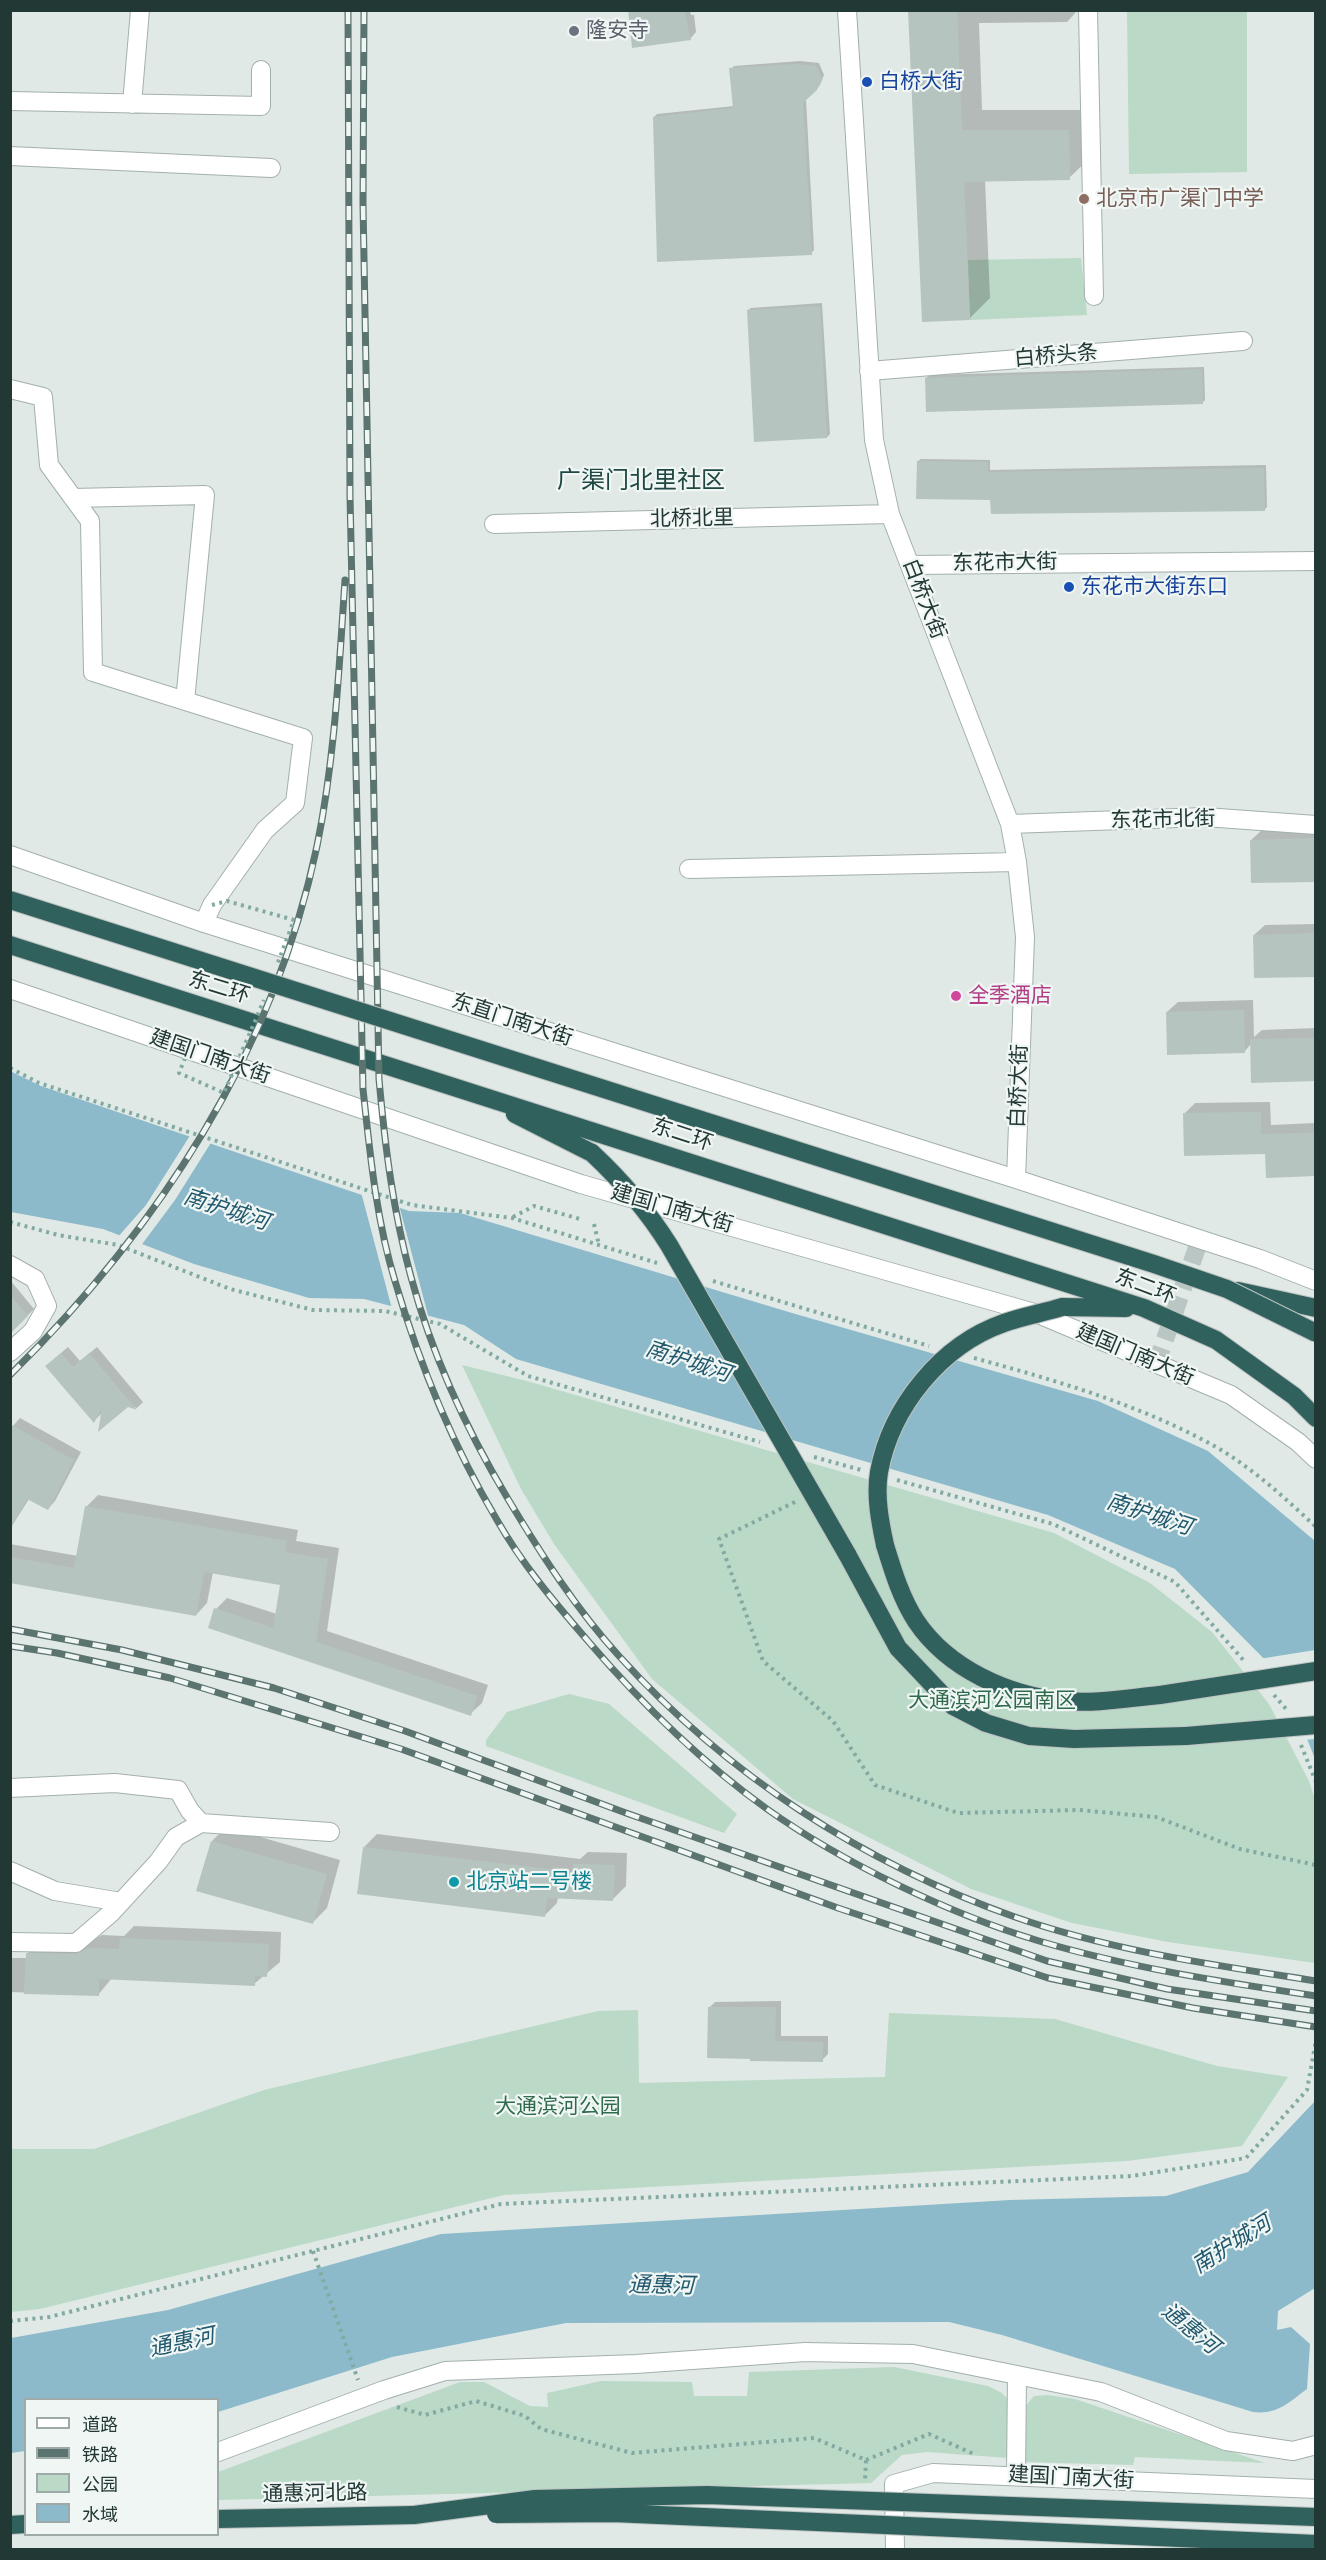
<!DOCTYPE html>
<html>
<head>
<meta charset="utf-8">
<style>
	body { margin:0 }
	#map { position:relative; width:1326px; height:2560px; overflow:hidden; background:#e0e9e6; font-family:"Noto Sans","Noto Sans SC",sans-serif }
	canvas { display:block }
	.frame { position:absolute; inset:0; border:12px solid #223835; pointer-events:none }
	.legend { position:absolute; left:24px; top:2398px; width:195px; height:138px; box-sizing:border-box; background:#f0f6f4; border:2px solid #9eaaa8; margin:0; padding:8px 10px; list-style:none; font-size:18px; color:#223835 }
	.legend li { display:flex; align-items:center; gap:12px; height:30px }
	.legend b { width:30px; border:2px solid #9eaaa8 }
</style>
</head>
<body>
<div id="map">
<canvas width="1326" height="2560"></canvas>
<div class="frame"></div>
<ul class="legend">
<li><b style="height:8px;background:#fff"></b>道路</li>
<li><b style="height:8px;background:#5c7470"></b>铁路</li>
<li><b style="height:16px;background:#bad9c6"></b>公园</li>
<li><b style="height:16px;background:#8cbaca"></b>水域</li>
</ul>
</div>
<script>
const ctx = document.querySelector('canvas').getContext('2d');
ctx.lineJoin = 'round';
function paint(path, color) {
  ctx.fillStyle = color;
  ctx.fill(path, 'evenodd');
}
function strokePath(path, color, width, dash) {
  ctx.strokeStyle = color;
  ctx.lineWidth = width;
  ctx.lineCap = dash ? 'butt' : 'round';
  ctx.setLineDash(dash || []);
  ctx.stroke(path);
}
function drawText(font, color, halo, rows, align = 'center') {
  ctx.font = font + ' "Noto Sans","Noto Sans SC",sans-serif';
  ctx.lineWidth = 4.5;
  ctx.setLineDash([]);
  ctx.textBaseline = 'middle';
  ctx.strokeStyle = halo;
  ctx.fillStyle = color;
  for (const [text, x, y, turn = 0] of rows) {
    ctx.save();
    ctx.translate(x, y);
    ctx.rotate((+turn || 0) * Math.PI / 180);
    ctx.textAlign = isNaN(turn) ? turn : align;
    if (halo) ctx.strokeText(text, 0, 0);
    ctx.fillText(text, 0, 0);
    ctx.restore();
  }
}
paint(new Path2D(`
	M1127,11H1247V172L1129,174Z
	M1081,258L1087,315L970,320L968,260Z
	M462,1365L527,1381L1054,1533L1150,1583L1212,1632L1269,1704L1309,1781L1316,1802L1315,1963L1168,1942L1072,1923L971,1889L793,1799L652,1679L554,1544L521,1489Z
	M569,1694L609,1704L737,1814L724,1833L486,1746V1740L507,1712Z
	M638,2010L639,2083L885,2077L889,2013L1055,2019L1217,2066L1288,2077L1242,2146L1127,2161L504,2195L40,2309L11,2312V2149H94L264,2090L598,2011Z
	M894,2367L988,2386L1002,2393L1010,2402L1008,2458L927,2452L902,2455L871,2483L218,2500V2472L460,2382H484L530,2406L548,2407L547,2393L601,2381L692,2382L694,2396H747L749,2372Z
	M1047,2395L1075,2399L1265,2463L1135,2457L1133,2465L1023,2462L1024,2408L1034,2396Z`), '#bad9c6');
paint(new Path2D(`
	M10,1071L41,1086L409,1211L460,1213L792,1313L1098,1401L1208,1451L1315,1541V1759L1283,1678L1175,1569L1048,1515L516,1359L464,1325L364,1299L309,1298L194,1264L103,1229L11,1212Z
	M1315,2101V2288L1278,2311L1277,2330L1291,2327L1310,2344L1307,2389C1288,2403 1277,2415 1253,2412L1002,2335L949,2322L566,2323L392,2357L218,2412V2400H26L25,2451L11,2453V2338L168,2310L441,2234L1010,2200L1166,2196L1248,2172Z`), '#8cbaca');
paint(new Path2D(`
	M191,1134L212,1141L175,1200L140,1247L117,1238L146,1205Z
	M361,1192L399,1205L429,1319L392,1309Z
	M1315,1650V1739L1304,1740L1280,1680L1259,1659Z`), '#e0e9e6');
paint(new Path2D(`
	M629,10H690L691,15H694L696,32L690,39Z
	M911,10H1078L1067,22L979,23L982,110H1089L1090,158L1069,178L985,180L990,298L970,318Z
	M800,61L819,63L824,75L820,85L806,99L814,250L811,253L654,117L657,114L734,106L731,69L734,66Z
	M822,303L830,434L827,437L748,310L751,308Z
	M1204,367L1205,400L1202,403L926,378L929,375Z
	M921,459L990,460V470L1266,465L1267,507L1264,510L992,499L918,461Z
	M1316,829V880L1251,840L1262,830Z
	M1316,924V975L1254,935L1265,925Z
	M1253,1000L1254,1037L1262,1030L1316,1028V1080L1251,1044L1244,1052L1167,1012L1178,1002Z
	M1270,1102L1271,1125L1316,1123V1175L1184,1114L1195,1103Z
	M10,1280L34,1309L13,1330L10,1327Z
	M68,1347L80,1361L97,1347L143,1402L137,1408L128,1405L103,1412L94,1421L54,1359Z
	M20,1418L81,1452L55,1501L48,1509L29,1499L10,1529L13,1426Z
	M98,1495L298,1530L296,1541L339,1548L327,1631L488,1685L482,1703L470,1714L216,1609L227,1598L277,1614L281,1584L213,1572L207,1603L196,1615L10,1582V1544L78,1556L87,1506Z
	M226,1827L340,1860L327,1908L313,1922L212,1841Z
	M377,1834L580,1859L588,1852L627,1853L626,1886L613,1899L558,1897L557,1903L544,1916L364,1847Z
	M134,1926L281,1932L280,1962L254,1984L112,1978L98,1995L10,1992V1958H27V1954L41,1941L90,1942L102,1935L124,1936Z
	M781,2001V2036H828V2054L822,2060L752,2058L709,2008L715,2002Z`), '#0003');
paint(new Path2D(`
	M628,10H684L691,40L632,48Z
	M908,10H957L962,130H1069L1070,180L964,182L970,320L922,322Z
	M797,64L816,66L822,79L817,90L803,103L812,255L657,262L653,117L733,108L729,68Z
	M820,306L827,438L754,442L747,310Z
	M1202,369L1203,404L926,412L925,378Z
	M917,461L988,462V472L1264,468L1265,511L991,514L990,500L916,499Z
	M1316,838V882L1251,883L1250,840Z
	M1316,933V977L1254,978L1253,935Z
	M1244,1010L1245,1053L1167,1055L1166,1012Z
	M1316,1038V1081L1251,1083L1250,1039Z
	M1261,1112V1134L1316,1133V1176L1266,1178L1265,1154L1184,1156L1183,1113Z
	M10,1295L28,1316L10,1334Z
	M61,1353L73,1367L89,1353L137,1410L128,1407L98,1432L102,1408L94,1423L45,1366Z
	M10,1424L74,1460L48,1510L27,1499L10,1530Z
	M85,1506L287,1541L285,1552L328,1559L316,1642L477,1696L471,1716L208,1628L214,1608L273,1628L280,1585L204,1572L196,1616L10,1583V1557L74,1568Z
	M211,1841L327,1874L313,1924L196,1891Z
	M363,1847L573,1872V1864L615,1865L613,1901L547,1898L545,1917L357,1894Z
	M120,1938L269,1944L267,1977L255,1976V1986L99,1979V1996L24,1994L26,1953L76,1954L88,1948L119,1949Z
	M708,2007H776L775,2041L823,2042V2062L750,2061V2059L707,2058Z`), '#b6c4bf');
strokePath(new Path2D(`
	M1156,1365L1200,1239`), '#bac6c3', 18, [18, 9]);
const minor = new Path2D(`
	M847,10L874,440L890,514L1010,824L1017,862L1025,937L1016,1179
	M1088,10L1094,296
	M10,101L261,106V70
	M132,104L140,10
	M10,156L271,168
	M869,371L1243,341
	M10,389L43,397L49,465L90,521L93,672L303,738L295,803L265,830L212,905L204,923
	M73,498L205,495L185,701
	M494,524L890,514
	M911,565L1316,561
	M1010,824L1205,817L1316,825
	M10,855L204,923L1016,1179L1260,1259L1316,1281
	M689,869L1017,862
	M10,989L581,1184L1038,1314L1231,1395L1298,1442L1316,1459
	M10,1265L35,1279L47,1306L33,1331L10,1352
	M10,1788L115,1783L178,1790L190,1811L201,1823
	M10,1871L55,1891L121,1902
	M10,1942L76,1943L111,1913L158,1862L176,1837L201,1823L330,1832
	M218,2452L384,2390L445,2371L636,2364L805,2352L913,2354L1101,2392L1226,2441L1293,2451L1316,2445
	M1016,2475L1017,2375
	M895,2550L894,2484L933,2473L1316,2489`);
const highway = new Path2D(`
	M10,945L1144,1308L1216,1340L1294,1396L1316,1418
	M515,1114L592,1153
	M1238,1291L1316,1308
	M1062,1307L1126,1308
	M885,1545C893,1571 901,1598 916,1621C948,1669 1009,1696 1064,1701C1096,1704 1128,1698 1160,1695
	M847,1554L898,1648L953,1706L986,1723L1029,1736L1074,1739L1186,1736
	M218,2519L414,2515
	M10,2525L26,2524`);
strokePath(minor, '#a3b0ad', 20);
strokePath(highway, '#bdc3c2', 20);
strokePath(new Path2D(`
	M10,1068L39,1083L412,1205L512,1218L657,1263
	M513,1217L534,1206L580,1219
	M10,1222L58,1235L118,1245L230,1289L313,1310L385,1311L440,1324L528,1376L760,1442
	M594,1224L599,1245
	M713,1281L929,1346
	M974,1358C1054,1380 1134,1403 1207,1442C1247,1463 1283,1496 1316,1527
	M814,1457L861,1470
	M897,1480L1053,1524L1175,1582L1245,1662
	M795,1502L719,1539L763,1661L833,1721L875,1785L958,1813L1079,1810L1156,1817L1240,1849L1316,1865
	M1274,1695L1287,1710
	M1301,1745L1316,1782
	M313,2251L358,2380
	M10,2321L49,2317L501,2204L1132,2176L1246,2158L1307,2090L1316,2040
	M397,2407L425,2415L476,2401L525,2416L541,2429L632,2453L814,2438L866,2460L865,2481
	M866,2460L929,2434L974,2454`), '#83aaa2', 4, [3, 4.5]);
strokePath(minor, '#fff', 18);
strokePath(highway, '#31615d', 18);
const rail = new Path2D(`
	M348,10L350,496L363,1089C370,1153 376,1219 395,1281C419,1363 453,1446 497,1520C522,1564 555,1603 588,1641C641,1703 700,1761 767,1809C843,1863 950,1914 1039,1941C1130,1968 1223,1982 1316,1996
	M364,10L363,204L379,1079C385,1146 393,1211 411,1277C432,1355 466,1429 508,1499C541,1554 576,1609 619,1656C727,1775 865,1864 1015,1917C1112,1951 1214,1965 1316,1981
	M10,1375C158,1229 274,1052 317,846C335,758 339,668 345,580
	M10,1629L122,1650L274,1688L405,1731L626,1813L1047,1961L1167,1989L1316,2011
	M10,1646L57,1653L170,1678L401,1749L838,1908L1048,1978L1193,2008L1316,2027`);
strokePath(rail, '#5c7470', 7);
strokePath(rail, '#f0f6f4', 4.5, [14]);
const highwayBridge = new Path2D(`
	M10,900L1154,1264L1227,1289L1316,1333
	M592,1153C622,1181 647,1210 669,1245L847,1554
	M885,1545C880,1522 875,1496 879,1472C891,1407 941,1345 1004,1323C1023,1316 1043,1313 1062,1307
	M1160,1695L1316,1671
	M1186,1736L1316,1725
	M496,2514L613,2513L1316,2544
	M414,2515L535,2499L707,2495L1316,2517`);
strokePath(highwayBridge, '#bdc3c2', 20, []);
strokePath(new Path2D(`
	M212,905L227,901L294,920L277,965
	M185,1058L179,1073L224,1093L264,1000`), '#83aaa2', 4, [3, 4.5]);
strokePath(highwayBridge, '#31615d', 18);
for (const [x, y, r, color] of [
	[574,31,6,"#6b7280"],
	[867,82,6,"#1a4fb4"],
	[1084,199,6,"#8d6e63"],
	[1069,587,6,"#1a4fb4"],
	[956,996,6,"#d1479c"],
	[454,1882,6,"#0f9aa8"]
]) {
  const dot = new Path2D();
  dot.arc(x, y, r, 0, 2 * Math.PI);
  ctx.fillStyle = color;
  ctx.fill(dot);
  strokePath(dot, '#f0f6f4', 2);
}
drawText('21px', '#5b616d', '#f0f6f4', [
	["隆安寺",586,31]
], 'left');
drawText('21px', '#164399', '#f0f6f4', [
	["白桥大街",879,82],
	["东花市大街东口",1081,587]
], 'left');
drawText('21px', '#785e54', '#f0f6f4', [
	["北京市广渠门中学",1096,199]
], 'left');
drawText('21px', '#223835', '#f0f6f4', [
	["白桥头条",1056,356,-5],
	["北桥北里",692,519,-1],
	["东花市大街",1005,563,-1],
	["白桥大街",924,599,69],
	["东花市北街",1163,820,-1],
	["东二环",219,988,17],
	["东直门南大街",512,1020,18],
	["建国门南大街",210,1057,19],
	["白桥大街",1019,1086,-88],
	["东二环",682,1135,18],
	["建国门南大街",672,1209,16],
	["东二环",1145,1287,21],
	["建国门南大街",1135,1355,23],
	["建国门南大街",1071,2478,3],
	["通惠河北路",315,2494,-1]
]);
drawText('21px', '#b23c85', '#f0f6f4', [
	["全季酒店",968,996]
], 'left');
drawText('21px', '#306b4e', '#f0f6f4', [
	["大通滨河公园南区",992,1701],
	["大通滨河公园",558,2107]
]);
drawText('21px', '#0d838f', '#f0f6f4', [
	["北京站二号楼",466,1882]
], 'left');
drawText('italic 22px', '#22596e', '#f0f6f4', [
	["南护城河",226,1210,18],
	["南护城河",688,1362,18],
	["南护城河",1149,1515,18],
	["南护城河",1232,2245,-32],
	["通惠河",661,2286,1],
	["通惠河",1190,2329,39],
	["通惠河",182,2343,-12]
]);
drawText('24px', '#204843', '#f0f6f4', [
	["广渠门北里社区",641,481]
]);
</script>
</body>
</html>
